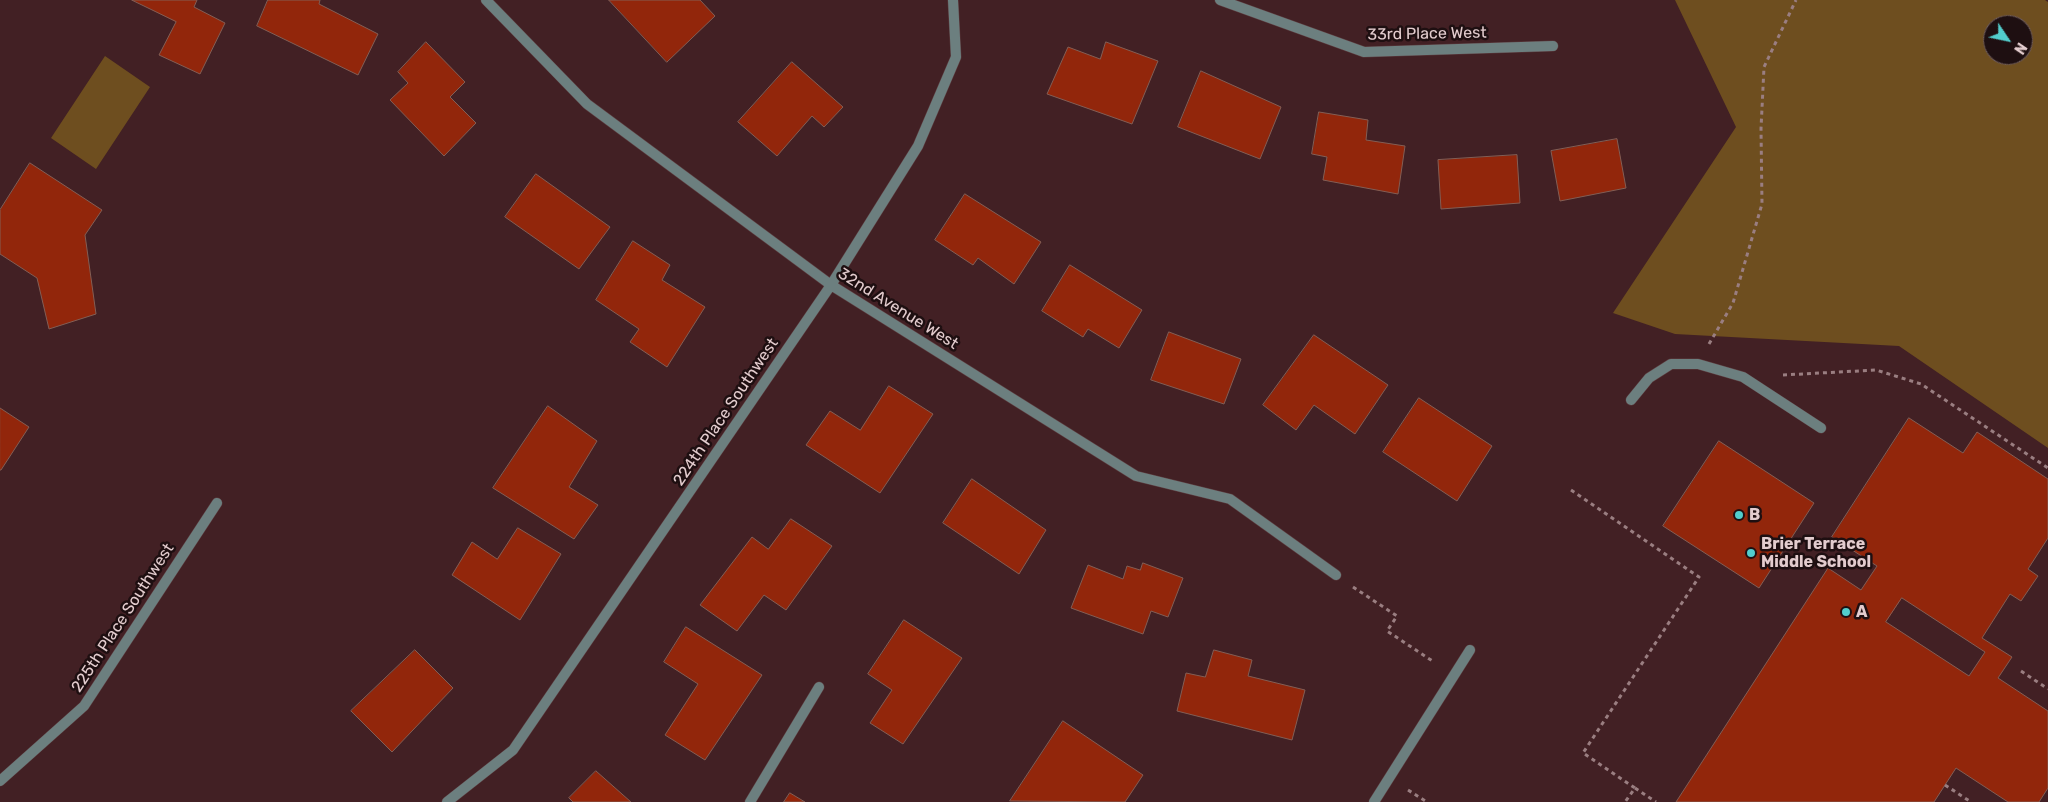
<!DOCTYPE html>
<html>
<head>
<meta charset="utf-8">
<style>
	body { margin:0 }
	#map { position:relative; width:2048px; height:802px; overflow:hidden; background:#422024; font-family:Rubik,sans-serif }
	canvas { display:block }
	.north { position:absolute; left:1983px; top:15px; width:50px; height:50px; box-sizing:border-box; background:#1e0f11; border:1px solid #6d5b5d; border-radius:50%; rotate:124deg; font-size:14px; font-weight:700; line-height:20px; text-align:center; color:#e3ccce }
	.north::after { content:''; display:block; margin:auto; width:18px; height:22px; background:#52cdcc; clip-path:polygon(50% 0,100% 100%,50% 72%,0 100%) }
</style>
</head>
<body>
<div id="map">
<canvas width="2048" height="802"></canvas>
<div class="north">N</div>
</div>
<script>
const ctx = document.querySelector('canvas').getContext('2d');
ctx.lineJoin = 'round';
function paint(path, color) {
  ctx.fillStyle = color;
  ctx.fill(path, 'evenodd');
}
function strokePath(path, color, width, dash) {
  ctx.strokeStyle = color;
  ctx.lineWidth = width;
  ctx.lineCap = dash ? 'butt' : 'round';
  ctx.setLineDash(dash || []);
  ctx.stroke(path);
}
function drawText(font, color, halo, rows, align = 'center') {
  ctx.font = font + ' Rubik,sans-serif';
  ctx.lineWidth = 5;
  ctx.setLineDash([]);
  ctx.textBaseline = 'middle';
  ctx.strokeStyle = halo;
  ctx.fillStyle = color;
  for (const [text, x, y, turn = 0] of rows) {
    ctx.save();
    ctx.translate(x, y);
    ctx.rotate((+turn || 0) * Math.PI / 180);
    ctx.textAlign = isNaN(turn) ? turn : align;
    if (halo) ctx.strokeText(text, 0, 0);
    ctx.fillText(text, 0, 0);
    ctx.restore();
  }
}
paint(new Path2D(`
	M1675,0H2045L2048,2V448L1899,346L1675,334L1613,313L1736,127ZM1993,25H2023V55H1993Z
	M105,56L150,87L96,169L51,138Z`), '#6e4e1f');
const building = new Path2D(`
	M132,0H197L194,7L225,23L200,74L159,55L176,22Z
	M268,0H320L319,4L378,34L358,75L257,26Z
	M609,0H700L715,16L667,62Z
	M426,42L465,82L450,97L476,123L444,156L390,100L408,83L398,72Z
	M1106,42L1158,61L1132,124L1047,94L1068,47L1100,59Z
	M792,62L843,107L824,127L812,116L777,156L738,122Z
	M1201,71L1281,107L1260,159L1178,127Z
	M1319,112L1368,120L1366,140L1405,146L1398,194L1323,180L1327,157L1312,154Z
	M1617,139L1626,188L1560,201L1551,151Z
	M1517,155L1520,203L1441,209L1438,160Z
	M30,163L102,210L85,235L96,314L49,329L37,278L0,254V210Z
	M536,174L610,227L579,269L505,217Z
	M965,194L1041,242L1014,284L978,258L973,265L935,240Z
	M633,241L670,265L662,280L705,307L667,367L630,342L639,329L596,300Z
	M1070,265L1142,310L1119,348L1088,329L1083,337L1042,311Z
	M1169,332L1241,359L1224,404L1151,380Z
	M1314,335L1388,385L1355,434L1314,405L1296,430L1263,405Z
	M889,386L933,414L880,493L806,445L830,411L860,430Z
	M1419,398L1492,446L1457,501L1383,452Z
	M548,406L597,441L569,487L598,505L574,539L493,488Z
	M0,408L29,427L1,470H0Z
	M1909,418L1963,453L1977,432L2048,479V538L2028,569L2038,576L2021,601L2010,594L1982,638L2012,657L1998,678L2048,711V788L2039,802H2008L1956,768L1934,802H1676L1828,568L1861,590L1877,566L1832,537ZM1902,598L1985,652L1969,676L1886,622Z
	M1719,441L1814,503L1759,588L1663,526Z
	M972,479L1046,530L1019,574L943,523Z
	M791,519L832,546L786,610L764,595L737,631L700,605L752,537L768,549Z
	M518,528L561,554L520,620L452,575L472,542L497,559Z
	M1143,563L1183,578L1168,617L1151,611L1143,634L1071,608L1088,565L1123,579L1127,566L1140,570Z
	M904,620L962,658L903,744L870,723L892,690L868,674Z
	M686,627L762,675L705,760L665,735L698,684L664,662Z
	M415,650L453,688L392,752L351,711Z
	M1214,650L1252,660L1248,676L1305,690L1292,740L1177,711L1186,673L1205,677Z
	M1063,721L1143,775L1125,802L1010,801Z
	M596,771L631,802H573L569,798Z
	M790,793L805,802H784Z`);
paint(building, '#92260b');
strokePath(building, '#835e55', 1);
const service = new Path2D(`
	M1631,400L1649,378L1671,364H1698L1743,377L1821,428
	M750,802L819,687
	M1374,802L1470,650`);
const minor = new Path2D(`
	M486,0L587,104L831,285L1136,476L1230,499L1336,575
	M1220,0L1364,52L1553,46
	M0,781L84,706L217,503
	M447,802L513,750L831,285L918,146L956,57L953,0`);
strokePath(service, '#5c3c3f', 11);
strokePath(minor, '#5c3c3f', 11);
strokePath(new Path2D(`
	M1709,344L1733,303L1762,204L1761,129L1764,67L1796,0
	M1783,375L1876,370L1921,384L2048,468
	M1571,490L1699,577L1583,753L1635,788L1625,802
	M1353,587L1397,616L1387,631L1434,662
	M2021,671L2048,689
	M1945,785L1971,802
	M1635,788L1656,802
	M1408,790L1427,802`), '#9a7e81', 3, [4, 4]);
strokePath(service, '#6c7f7f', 10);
strokePath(minor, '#6c7f7f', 10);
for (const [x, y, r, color] of [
	[1739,515,5,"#52cdcc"],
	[1751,553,5,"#52cdcc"],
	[1846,612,5,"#52cdcc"]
]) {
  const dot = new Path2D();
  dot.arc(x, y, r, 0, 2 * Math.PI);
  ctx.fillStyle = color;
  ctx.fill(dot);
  strokePath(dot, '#1e0f11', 2);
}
drawText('16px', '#e3ccce', '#1e0f11', [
	["33rd Place West",1427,34,-1],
	["32nd Avenue West",898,309,32],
	["224th Place Southwest",726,412,-56],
	["225th Place Southwest",123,618,-57]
]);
drawText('bold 16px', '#e3ccce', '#1e0f11', [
	["B",1749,515],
	["Brier Terrace",1761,544],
	["Middle School",1761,562],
	["A",1856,612]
], 'left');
</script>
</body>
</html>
